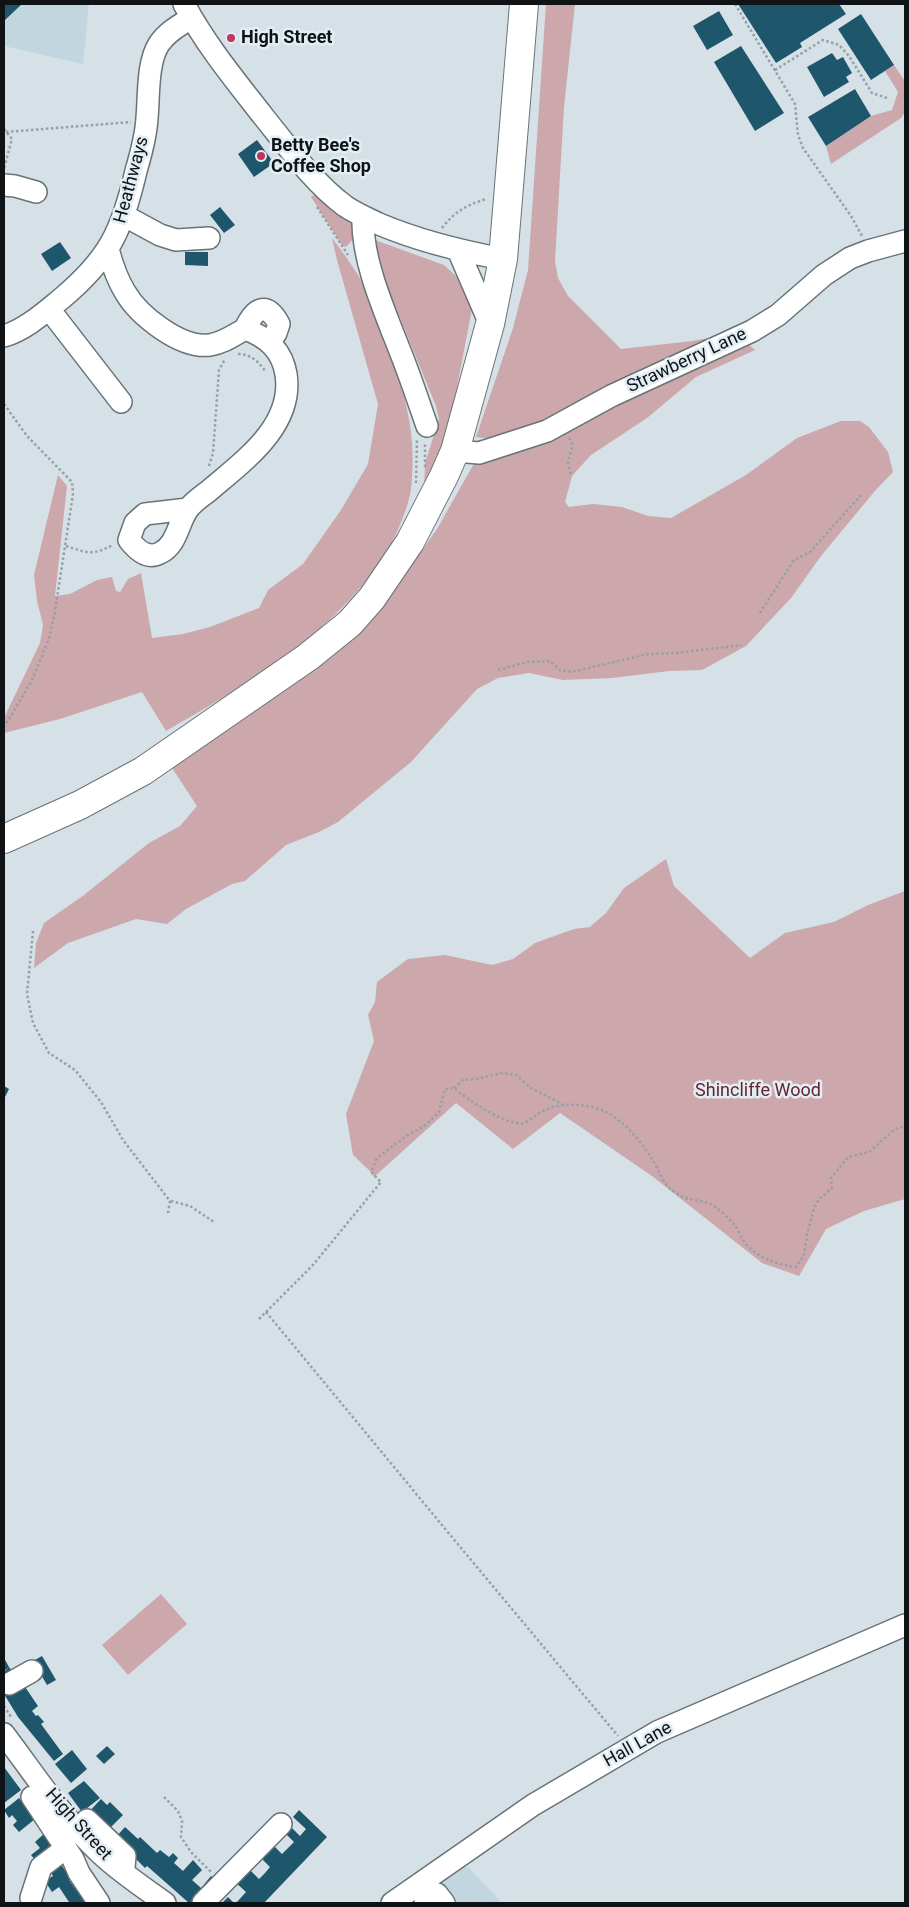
<!DOCTYPE html>
<html>
<head>
<meta charset="utf-8">
<style>
	body { margin:0 }
	#map { position:relative; width:909px; height:1907px; overflow:hidden; background:#d5e1e7; font-family:Roboto,sans-serif }
	canvas { display:block }
	.frame { position:absolute; inset:0; border:5px solid #0f1315; pointer-events:none }
</style>
</head>
<body>
<div id="map">
<canvas width="909" height="1907"></canvas>
<div class="frame"></div>
</div>
<script>
const ctx = document.querySelector('canvas').getContext('2d');
ctx.lineJoin = 'round';
function paint(path, color) {
  ctx.fillStyle = color;
  ctx.fill(path, 'evenodd');
}
function strokePath(path, color, width, dash) {
  ctx.strokeStyle = color;
  ctx.lineWidth = width;
  ctx.lineCap = dash ? 'butt' : 'round';
  ctx.setLineDash(dash || []);
  ctx.stroke(path);
}
function drawText(font, color, halo, rows, align = 'center') {
  ctx.font = font + ' Roboto,sans-serif';
  ctx.lineWidth = 5;
  ctx.setLineDash([]);
  ctx.textBaseline = 'middle';
  ctx.strokeStyle = halo;
  ctx.fillStyle = color;
  for (const [text, x, y, turn = 0] of rows) {
    ctx.save();
    ctx.translate(x, y);
    ctx.rotate((+turn || 0) * Math.PI / 180);
    ctx.textAlign = isNaN(turn) ? turn : align;
    if (halo) ctx.strokeText(text, 0, 0);
    ctx.fillText(text, 0, 0);
    ctx.restore();
  }
}
paint(new Path2D(`
	M4,4H89L83,64L4,46Z
	M462,1866L469,1868L502,1903H406Z`), '#c2d6e0');
paint(new Path2D(`
	M546,4H575L564,107L555,261L558,278L568,296L621,349L692,341L736,333L755,350L696,377L647,418L591,455L572,476L565,502L569,507L593,504L622,507L648,516L671,518L746,475L797,438L841,421H860L869,427L888,452L893,472L874,492L821,556L791,598L746,646L702,670L669,671L612,678L563,680L529,673L498,678L477,689L411,762L338,822L319,832L286,845L245,881L232,884L186,909L167,924L136,919L68,943L34,968L36,943L44,923L84,895L149,843L180,826L197,806L172,768L314,667L365,624L391,594L437,529L476,460L499,440L476,437L513,328L528,270Z
	M894,65L905,81V112L901,118L831,164L826,146L871,116L892,110L898,92L885,71Z
	M315,194L328,207L355,226V237L346,247L342,245L311,197Z
	M332,238C341,250 350,262 358,275C363,283 365,292 368,300C376,317 383,335 389,352C407,396 417,441 411,489C409,503 403,518 397,532C354,622 250,683 166,731L142,692L60,719L4,733V718L40,643L43,625L37,601L34,575L58,475L67,486L55,596L70,594L97,580L112,577L116,591L120,592L128,579L141,573L152,638L183,634L210,627L259,608L268,590L303,564L341,510L368,464L378,404L337,260Z
	M375,240L444,265L455,275L466,289L472,309L450,423L442,448L424,490L425,463L439,419L436,406L377,262L372,247Z
	M666,859L674,886L750,958L785,933L834,922L868,905L905,891V1199L864,1211L826,1229L799,1276L762,1263L652,1176L560,1113L513,1149L456,1103L374,1177L371,1172L353,1155L346,1114L374,1041L368,1015L375,1002L377,982L408,959L445,955L492,965L513,959L535,943L574,929L590,927L606,913L624,888Z
	M161,1594L187,1624L128,1675L102,1645Z`), '#cca7ac');
paint(new Path2D(`
	M4,4H22L5,20Z
	M738,4H839L846,14L800,43L802,47L776,63Z
	M719,11L733,35L707,50L693,26Z
	M861,14L894,65L871,80L838,29Z
	M741,46L784,113L755,131L714,62Z
	M832,53L837,60L843,57L852,73L846,77L849,82L824,97L807,67Z
	M855,89L871,116L826,146L808,117Z
	M257,140L274,163L254,177L238,154Z
	M220,207L235,225L224,233L210,215Z
	M60,242L71,258L52,271L41,254Z
	M185,252H208V266L185,265Z
	M4,1086L9,1089L4,1099Z
	M42,1656L56,1680L47,1685L33,1661Z
	M4,1658L9,1667L4,1671Z
	M9,1667L16,1677L21,1681L38,1706L32,1711L36,1716L38,1715L44,1722L41,1724L63,1754L54,1761L18,1717L4,1694V1672Z
	M107,1746L115,1754L104,1764L96,1756Z
	M72,1750L87,1769L71,1783L55,1764Z
	M4,1767L21,1790L4,1803Z
	M84,1781L100,1798L82,1812L68,1793Z
	M19,1798L35,1819L19,1832L13,1825L17,1821L12,1815L9,1818L4,1810Z
	M101,1799L107,1805L110,1802L123,1815L105,1833L86,1815Z
	M299,1810L327,1837L264,1903H236L246,1892L233,1880L246,1866L259,1879L265,1873L270,1867L258,1855L270,1842L282,1854L294,1842L281,1829L287,1823L300,1836L306,1829L293,1817Z
	M125,1827L138,1839L140,1837L157,1853L160,1850L169,1857L173,1853L178,1858L174,1863L183,1871L193,1860L202,1870L192,1880L201,1888L211,1876L216,1881L196,1903H189L147,1866L145,1868L115,1838Z
	M46,1832L59,1848L36,1861L31,1855L40,1848L35,1842Z
	M58,1860L71,1879L69,1880L86,1903H67L69,1902L59,1887L52,1892L45,1881L53,1876L47,1867Z
	M228,1897L234,1903H222Z`), '#1e566c');
const minor = new Path2D(`
	M184,4C206,45 235,80 263,116C288,147 313,182 345,206C355,213 367,218 379,224C419,241 460,251 503,259
	M4,185L15,186L36,192
	M125,216L160,235L176,240L209,238
	M363,217C361,263 389,321 405,364C413,385 420,406 427,426
	M108,249C112,264 117,279 125,292C139,316 181,349 210,345C223,343 234,335 245,329C267,337 282,350 286,374C294,425 245,460 211,489C204,495 194,501 188,509C178,523 177,545 160,553C147,560 136,549 129,540L135,523L145,514L188,509
	M458,250L490,324
	M49,309L121,402
	M245,329C254,309 266,300 279,324L276,333L270,342
	M4,336C25,330 45,312 61,299C109,259 122,231 136,171C141,154 146,136 147,118C149,97 147,62 159,44C167,32 180,25 191,18
	M455,451L479,453L547,431L611,396L752,331L778,315L824,275L850,258L868,251L905,241
	M9,1684L32,1671
	M4,1734C35,1775 63,1819 101,1854C120,1872 143,1887 165,1903
	M32,1797L73,1859L79,1873L99,1903
	M87,1820L125,1856L124,1868
	M31,1898L41,1867L66,1848
	M203,1903L281,1824
	M392,1903L533,1805L657,1732L905,1625
	M425,1903L437,1894L444,1903`);
const major = new Path2D(`
	M4,839L80,805L143,771L308,657L350,623L372,598L410,542L444,476L455,451L490,324L503,259L524,4`);
strokePath(minor, '#687378', 24);
strokePath(major, '#687378', 30);
strokePath(new Path2D(`
	M735,4L795,104L798,135L803,148L851,216L862,236
	M775,70L823,40L839,45L849,56L872,93L887,98
	M4,129L12,139L4,168
	M6,132L131,122
	M317,207L348,255
	M442,228C454,212 468,204 487,199
	M238,354C251,354 259,362 266,372
	M4,404L27,436L72,482L73,494L55,611L49,639L32,680L8,721L4,725
	M569,438C576,448 569,452 568,463C568,466 571,472 571,476
	M209,466L213,453L219,370L225,359
	M425,467V443
	M416,483L417,439
	M66,546C88,553 91,556 113,545
	M760,613L793,561L810,552L861,495
	M498,670L527,662L550,661L560,670L572,672L648,654L676,653L742,645
	M33,931L27,994L33,1023L49,1053L75,1070L101,1102L123,1140L170,1201L168,1213
	M454,1088L463,1080L476,1079L502,1073L516,1075L531,1088L562,1104
	M171,1201L190,1206L214,1222
	M266,1312L451,1536L618,1736
	M259,1319L313,1265L381,1182L371,1172L377,1158L409,1134L423,1127L439,1112L445,1089L454,1088C466,1099 508,1127 524,1123C532,1120 539,1112 547,1109C563,1102 591,1104 606,1112C626,1123 642,1142 653,1161C658,1168 661,1178 666,1184C683,1205 701,1196 717,1208C723,1213 731,1220 736,1227C739,1231 740,1236 743,1240C756,1258 776,1264 796,1267L804,1255L807,1235L814,1208L819,1199L832,1188L831,1178L848,1157L869,1152L895,1129L905,1126
	M4,1706L11,1717
	M164,1797L178,1811L182,1821L181,1837L191,1852L211,1872`), '#96a0a5', 2.5, [2.5, 2.5]);
strokePath(minor, '#fff', 21);
strokePath(major, '#fff', 28);
for (const [x, y, r, color] of [
	[231,38,5,"#c4355d"],
	[261,156,5,"#c4355d"]
]) {
  const dot = new Path2D();
  dot.arc(x, y, r, 0, 2 * Math.PI);
  ctx.fillStyle = color;
  ctx.fill(dot);
  strokePath(dot, '#e2eef4', 2);
}
drawText('bold 18px', '#0f1315', '#e2eef4', [
	["High Street",241,38],
	["Betty Bee's",271,146],
	["Coffee Shop",271,167]
], 'left');
drawText('18px', '#0f1315', '#e2eef4', [
	["Heathways",132,180,-75],
	["Strawberry Lane",687,361,-25],
	["Hall Lane",638,1745,-29],
	["High Street",78,1825,48]
]);
drawText('18px', '#672333', '#e2eef4', [
	["Shincliffe Wood",758,1091]
]);
</script>
</body>
</html>
